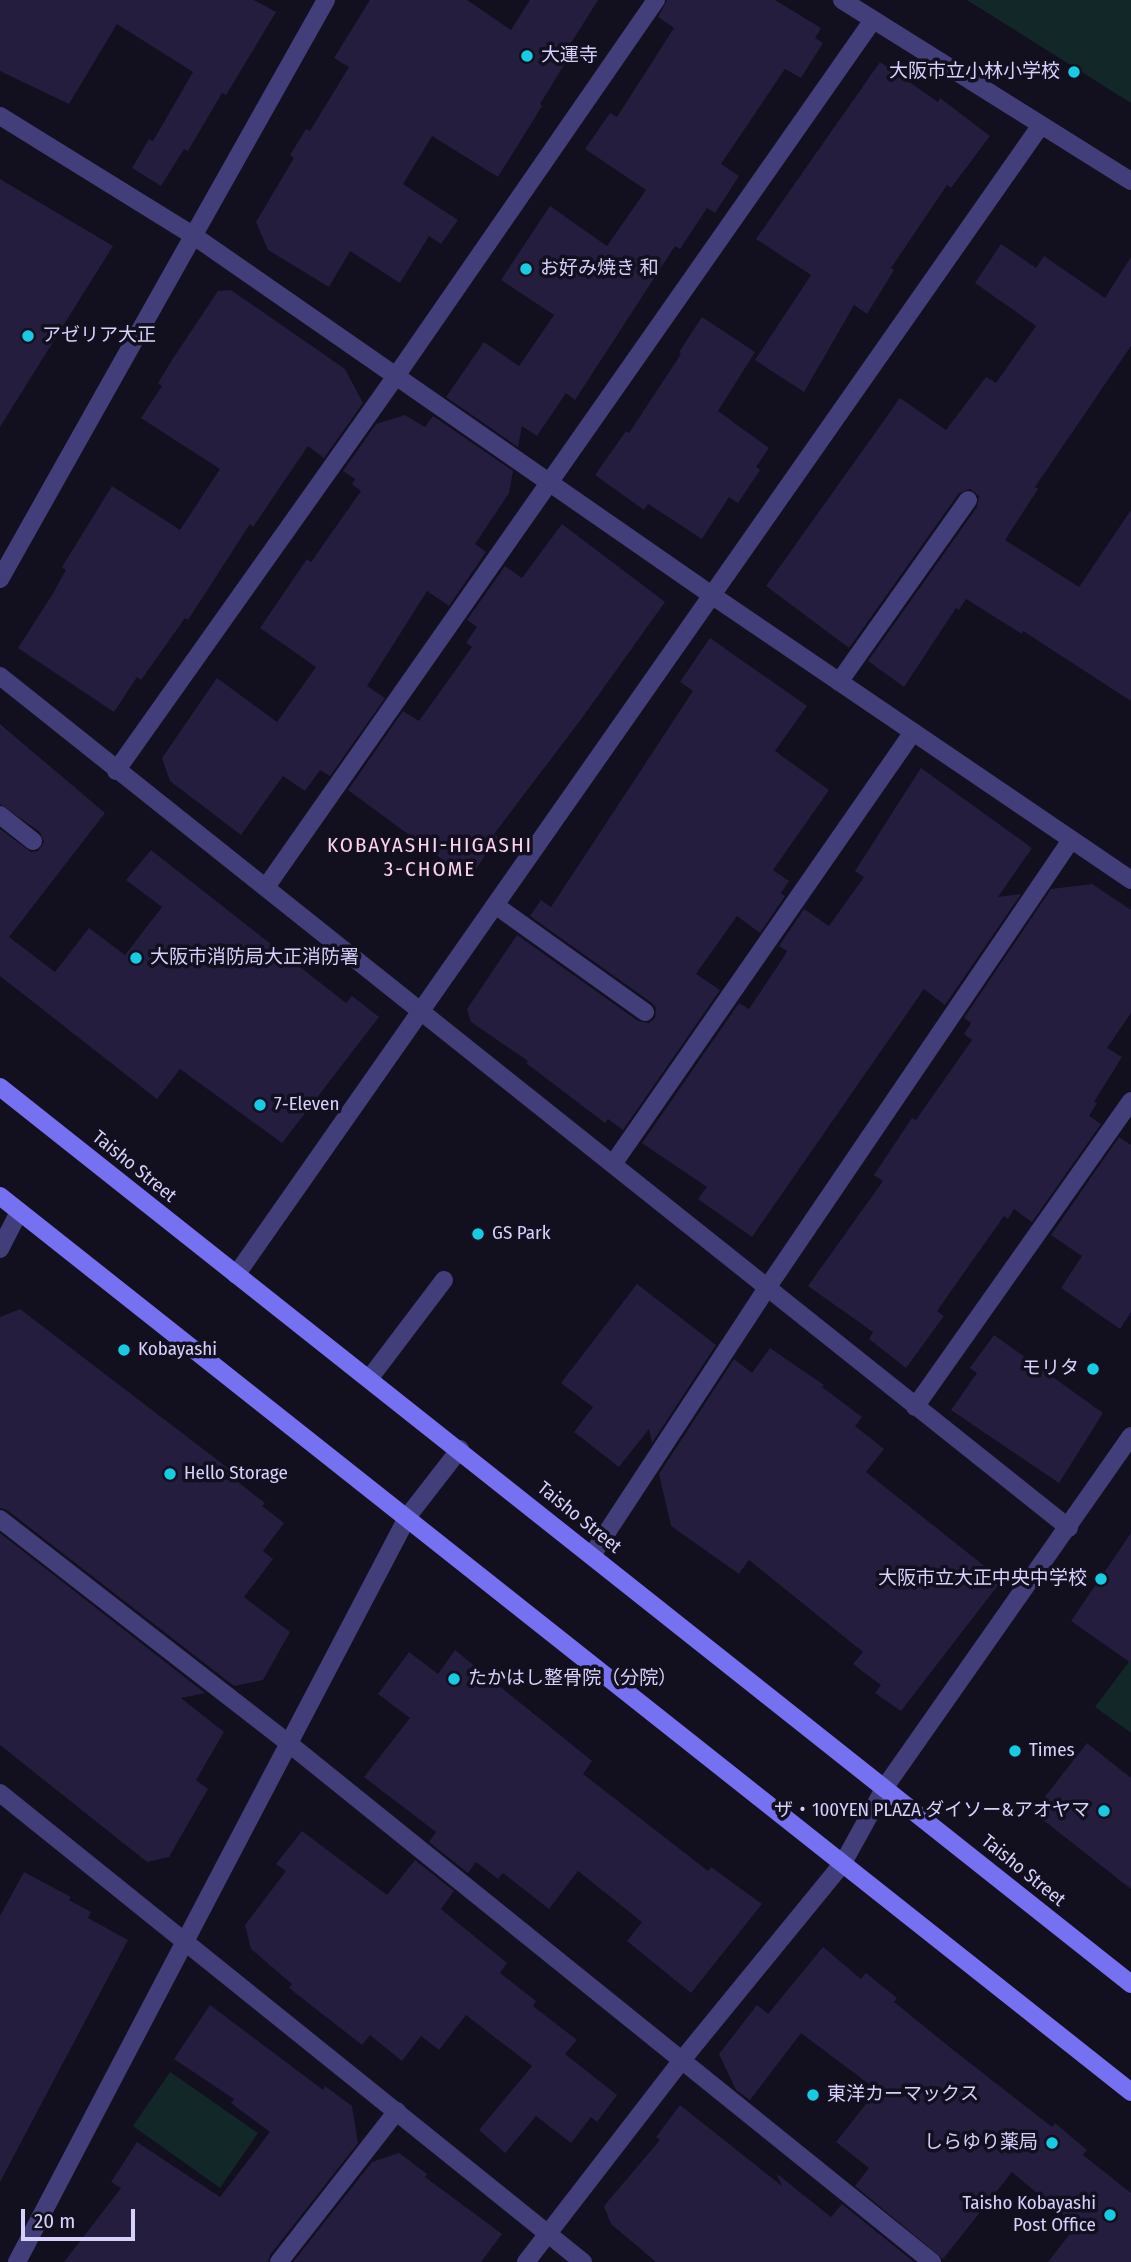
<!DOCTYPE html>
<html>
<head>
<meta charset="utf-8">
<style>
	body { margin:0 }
	#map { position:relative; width:1131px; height:2262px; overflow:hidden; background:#120f1f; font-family:"Fira Sans Condensed",sans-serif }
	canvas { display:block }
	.scale { position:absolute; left:21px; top:2209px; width:114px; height:32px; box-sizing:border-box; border:4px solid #d6d1fb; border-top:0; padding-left:9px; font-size:21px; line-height:24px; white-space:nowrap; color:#d6d1fb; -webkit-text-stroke:5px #120f1f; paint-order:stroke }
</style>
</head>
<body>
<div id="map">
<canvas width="1131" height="2262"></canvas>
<div class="scale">20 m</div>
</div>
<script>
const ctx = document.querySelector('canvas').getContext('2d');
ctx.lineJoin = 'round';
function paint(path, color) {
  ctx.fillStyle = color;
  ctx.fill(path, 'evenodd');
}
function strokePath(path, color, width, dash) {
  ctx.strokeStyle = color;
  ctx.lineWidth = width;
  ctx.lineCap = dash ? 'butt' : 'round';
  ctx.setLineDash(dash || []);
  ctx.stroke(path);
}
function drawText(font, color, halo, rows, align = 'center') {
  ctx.font = font + ' "Fira Sans Condensed","Noto Sans JP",sans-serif';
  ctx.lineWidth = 7;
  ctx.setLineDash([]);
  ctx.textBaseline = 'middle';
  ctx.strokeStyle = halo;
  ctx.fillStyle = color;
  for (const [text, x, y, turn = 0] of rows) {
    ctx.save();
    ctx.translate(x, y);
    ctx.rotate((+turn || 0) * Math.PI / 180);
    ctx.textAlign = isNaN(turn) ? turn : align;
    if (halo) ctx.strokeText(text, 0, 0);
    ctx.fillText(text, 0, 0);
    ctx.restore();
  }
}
paint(new Path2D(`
	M967,0H1131V103Z
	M1131,1659V1733L1095,1707Z
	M170,2072L258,2133L220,2188L133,2126Z`), '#122828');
paint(new Path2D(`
	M0,0H254L276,12L226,95L222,93L188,151L184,149L161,186L132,168L149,139L153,141L193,72L117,24L69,104L0,71Z
	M370,0H467L511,30L530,0H598L561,59L566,62L540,104L542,106L498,177L432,136L403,184L458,220L441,244L429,236L400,283L350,251L329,287L268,250L256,222L294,158L290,155L306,129L310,131L349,67L334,58Z
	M667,0H775L821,28L815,38L823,43L801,78L785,69L721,164L739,176L715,213L707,208L680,249L675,246L575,400L566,393L537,436L522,426L518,447L446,397L484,342L519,366L554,315L501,280L550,206L607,246L646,190L585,149L610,113L617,117L674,28L658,17Z
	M880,62L938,102L940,98L990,136L951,188L947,185L891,268L894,270L867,314L854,305L804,392L755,360L811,275L756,239Z
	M0,179L113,246L0,427Z
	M1001,244L1036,268L1044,256L1105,298L1131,257V346L1035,487L1038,489L1005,540L1079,587L1131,510V701L1023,631L1022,634L966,599L959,610L956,608L904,687L868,661L977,507L979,496L970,489L959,493L849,648L766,586L900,398L946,430L986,377L996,383L1036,326L975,283Z
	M231,290L345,369L363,403L324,458L308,446L253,527L250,524L188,620L185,618L141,680L137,677L114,712L18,648L52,595L66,570L62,567L112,486L180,530L220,469L141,418L162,386L158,383L172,360L218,291Z
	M702,317L755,352L718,411L769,448L756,467L760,470L738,503L729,497L702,539L648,504L644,510L595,475L626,431L629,433L681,354L679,352Z
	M405,415L425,427L433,416L513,471L509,493L475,544L486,552L449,606L427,591L367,686L385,698L330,776L320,770L305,791L283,776L241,835L170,781L162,758L217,678L277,722L316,667L260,628L307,559L311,562L361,491L352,484L355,479L343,471L376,424Z
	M562,524L665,602L582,718L494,834L498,837L469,879L348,790L403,711L419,721L472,647L466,643L477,627L467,620L505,566L522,578Z
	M710,638L807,706L775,751L829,790L773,870L789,881L781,893L785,896L760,933L737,916L696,974L720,990L623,1130L608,1119L605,1123L526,1063L528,1061L471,1022L467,1009L517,935L638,1021L649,1023L655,1018L656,1008L652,1003L530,916L541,900L551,907L693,691L680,682Z
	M0,724L105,813L9,937L55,972L89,928L125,955L162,907L126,880L151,850L346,1003L352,996L379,1017L282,1143L180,1069L157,1099L0,976V829L31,852L38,851L44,842L40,832L0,804Z
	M921,768L1032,848L998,897L1021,894L945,1005L924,989L752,1237L698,1199L707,1187L642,1143L739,1003L749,1009L785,955L787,951L779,946L804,909L829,926L864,877L855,871Z
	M1092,884L1131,910V1013L1107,1048L1122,1057L1094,1102L1097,1103L1089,1116L1101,1124L1032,1222L1014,1209L1008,1219L1004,1216L937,1311L944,1316L906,1368L869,1339L873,1332L808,1286L883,1181L874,1175L912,1118L916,1120L972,1040L964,1034L971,1023L964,1018L1051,889Z
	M1119,1137L1131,1145V1312L1120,1329L1061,1288L1082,1256L1051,1235Z
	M637,1284L716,1345L652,1443L649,1429L619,1467L574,1432L593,1407L561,1383Z
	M20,1309L233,1472L230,1476L265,1503L262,1506L284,1523L263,1551L273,1559L244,1597L290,1632L263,1680L234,1686L7,1510L0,1508V1317Z
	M994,1335L1103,1413L1059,1483L951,1410L977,1373L970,1368Z
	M770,1348L824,1385L822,1387L862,1417L855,1426L884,1449L866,1472L1002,1580L901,1711L875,1693L881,1685L853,1664L863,1652L749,1560L739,1574L671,1526L659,1474L734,1359L752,1373Z
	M0,1533L205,1693L181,1698L224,1732L196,1780L208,1789L169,1857L147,1862L0,1745Z
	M1131,1533V1663L1071,1621Z
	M455,1650L592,1761L583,1774L708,1871L711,1867L762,1904L691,1993L627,1941L642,1922L578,1871L549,1909L503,1873L498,1879L476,1862L468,1873L429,1842L436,1832L364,1777L410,1718L378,1694L409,1652L438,1674Z
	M1087,1743L1131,1778V1889L1033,1812Z
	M302,1831L387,1895L415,1860L454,1891L441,1909L507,1963L500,1973L536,2001L533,2006L577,2040L565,2054L617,2095L597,2122L591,2117L571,2143L536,2116L505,2153L479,2130L532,2066L466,2015L439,2050L421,2036L402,2061L370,2035L362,2045L289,1988L292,1984L251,1949L245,1925L286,1871L276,1864Z
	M24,1872L71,1897L69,1900L91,1912L88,1918L128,1940L0,2182V1916Z
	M823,1947L861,1979L866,1973L897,1998L894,2002L952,2049L1052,2127L1055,2123L1087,2150L1083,2155L1131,2193V2262H1048L1076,2226L1012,2172L943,2259L855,2186L869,2168L836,2142L877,2090L801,2033L750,2100L736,2090L719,2054L757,2005L768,2014Z
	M210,2005L323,2090L325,2086L352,2106L358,2143L270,2255L268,2262H64L121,2188L111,2182L137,2142L220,2197L270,2132L231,2103L234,2099L174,2059Z
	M680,2105L782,2186L776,2173L831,2217L842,2204L914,2262H656L611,2224L604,2206L660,2140L656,2137Z
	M399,2153L427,2174L425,2177L502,2234L481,2262H293L372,2162Z`), '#241d3e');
strokePath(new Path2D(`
	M839,682L968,500
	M0,815L33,841
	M369,1379L444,1280`), '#413e79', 18);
strokePath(new Path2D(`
	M0,676L1069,1528
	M116,771L396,376L656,0
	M266,887L873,20
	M495,905L645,1012
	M613,1164L913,732
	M0,1249L19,1212
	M915,1407L1131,1101
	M0,1519L287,1742
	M279,2262L397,2111
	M526,2262L682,2060L843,1863L885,1787L1131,1436`), '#413e79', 18);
strokePath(new Path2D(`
	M842,0L1131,181
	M0,116L194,236L713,596L1131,880
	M0,579L326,0
	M236,1275L1041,125
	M592,1555L767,1288L1071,840
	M287,1742L932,2262
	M0,1793L583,2262
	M17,2262L408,1516L460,1449`), '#413e79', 18);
strokePath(new Path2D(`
	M0,1087L1131,1984
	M0,1196L1131,2092`), '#7671f1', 18);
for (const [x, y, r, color] of [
	[527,56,7,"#16cce2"],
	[1074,72,7,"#16cce2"],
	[526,269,7,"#16cce2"],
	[28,336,7,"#16cce2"],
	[136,958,7,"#16cce2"],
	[260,1105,7,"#16cce2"],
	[478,1234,7,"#16cce2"],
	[124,1350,7,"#16cce2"],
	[1093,1369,7,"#16cce2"],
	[170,1474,7,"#16cce2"],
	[1101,1579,7,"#16cce2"],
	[454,1679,7,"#16cce2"],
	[1015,1751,7,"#16cce2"],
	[1104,1811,7,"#16cce2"],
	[813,2095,7,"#16cce2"],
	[1052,2143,7,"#16cce2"],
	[1110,2215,7,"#16cce2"]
]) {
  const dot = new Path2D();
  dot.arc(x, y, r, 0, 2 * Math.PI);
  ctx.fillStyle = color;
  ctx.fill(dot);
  strokePath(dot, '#120f1f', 2.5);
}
drawText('19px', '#d6d1fb', '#120f1f', [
	["大運寺",541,56],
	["大阪市立小林小学校",1060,72,"right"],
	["お好み焼き 和",540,269],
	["アゼリア大正",42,336],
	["大阪市消防局大正消防署",150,958],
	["7-Eleven",274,1105],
	["GS Park",492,1234],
	["Kobayashi",138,1350],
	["モリタ",1079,1369,"right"],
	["Hello Storage",184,1474],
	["大阪市立大正中央中学校",1087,1579,"right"],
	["たかはし整骨院（分院）",468,1679],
	["Times",1029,1751],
	["ザ・100YEN PLAZA ダイソー&アオヤマ",1090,1811,"right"],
	["東洋カーマックス",827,2095],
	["しらゆり薬局",1038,2143,"right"],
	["Taisho Kobayashi",1096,2204,"right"],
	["Post Office",1096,2226,"right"]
], 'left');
drawText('19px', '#d6d1fb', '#120f1f', [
	["Taisho Street",134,1167,39],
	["Taisho Street",579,1518,39],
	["Taisho Street",1023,1871,39]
]);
ctx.letterSpacing = '2px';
drawText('21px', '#fbd3ec', '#120f1f', [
	["KOBAYASHI-HIGASHI",430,846],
	["3-CHOME",430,870]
]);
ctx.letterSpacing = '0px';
</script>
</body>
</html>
